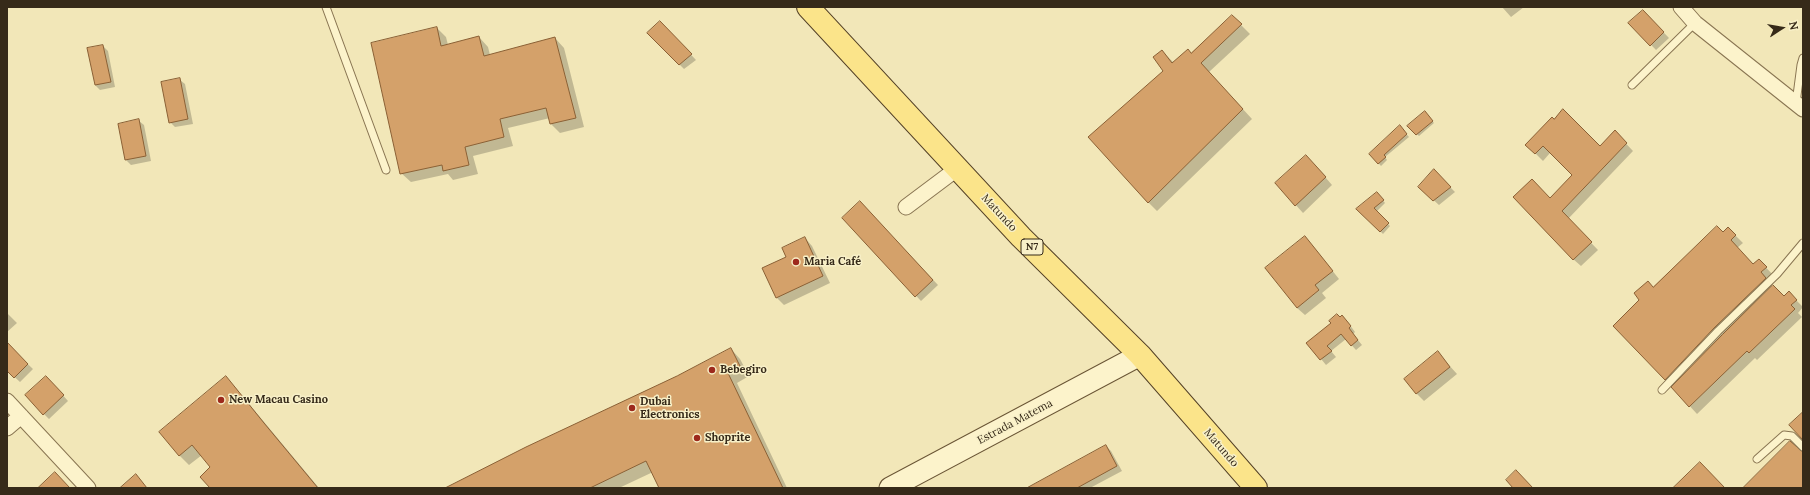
<!DOCTYPE html>
<html>
<head>
<meta charset="utf-8">
<style>
	body { margin:0 }
	#map { position:relative; width:1810px; height:495px; overflow:hidden; background:#f2e7b8; font-family:Lora,serif }
	canvas { display:block }
	.frame { position:absolute; inset:0; border:8px solid #362a19; pointer-events:none }
	.north { position:absolute; left:1762px; top:8px; width:40px; height:40px; -webkit-text-stroke:3px #f8f0c8; paint-order:stroke; rotate:78deg; font-size:11px; font-weight:700; line-height:16px; text-align:center; color:#362a19 }
	.north::after { content:''; display:block; margin:auto; width:14px; height:18px; background:#362a19; clip-path:polygon(50% 0,100% 100%,50% 72%,0 100%) }
</style>
</head>
<body>
<div id="map">
<canvas width="1810" height="495"></canvas>
<div class="frame"></div>
<div class="north">N</div>
</div>
<script>
const ctx = document.querySelector('canvas').getContext('2d');
ctx.lineJoin = 'round';
function paint(path, color) {
  ctx.fillStyle = color;
  ctx.fill(path, 'evenodd');
}
function strokePath(path, color, width, dash) {
  ctx.strokeStyle = color;
  ctx.lineWidth = width;
  ctx.lineCap = dash ? 'butt' : 'round';
  ctx.setLineDash(dash || []);
  ctx.stroke(path);
}
function drawText(font, color, halo, rows, align = 'center') {
  ctx.font = font + ' Lora,serif';
  ctx.lineWidth = 3;
  ctx.setLineDash([]);
  ctx.textBaseline = 'middle';
  ctx.strokeStyle = halo;
  ctx.fillStyle = color;
  for (const [text, x, y, turn = 0] of rows) {
    ctx.save();
    ctx.translate(x, y);
    ctx.rotate((+turn || 0) * Math.PI / 180);
    ctx.textAlign = isNaN(turn) ? turn : align;
    if (halo) ctx.strokeText(text, 0, 0);
    ctx.fillText(text, 0, 0);
    ctx.restore();
  }
}
paint(new Path2D(`
	M1502,7H1524L1511,17Z
	M1643,11L1669,38L1656,50L1630,23Z
	M1232,16L1250,34L1209,72L1252,119L1157,211L1148,202L1165,71L1162,51L1174,63L1192,54Z
	M660,22L696,60L684,69L648,33Z
	M437,28L446,37L448,45L479,37L488,47L490,55L555,38L564,48L584,127L560,133L551,124L550,118L508,128L513,146L473,156L478,174L453,180L448,174L411,182L401,173Z
	M103,46L108,51L115,87L100,90L95,85Z
	M180,80L185,84L193,124L175,127L170,122Z
	M1425,113L1434,123L1419,136L1408,126Z
	M139,121L144,125L151,161L131,165L126,160Z
	M1400,127L1409,137L1385,157L1387,160L1381,166L1370,154Z
	M1615,132L1633,151L1568,219L1598,250L1581,266L1573,259L1550,199L1573,175L1550,153L1543,161L1527,145L1600,147Z
	M1314,164L1332,185L1303,213L1276,183Z
	M1434,171L1455,192L1439,205L1419,187Z
	M1379,195L1385,203L1376,212L1390,226L1383,234L1358,209Z
	M860,203L938,285L921,301L843,218Z
	M1728,228L1743,243L1737,248L1754,265L1759,260L1773,275L1768,280L1772,286L1784,298L1796,300L1803,307L1798,313L1802,317L1757,360L1755,358L1697,414L1665,379L1654,288Z
	M805,238L812,246L830,283L784,305L777,298L788,257Z
	M1312,245L1339,279L1322,293L1326,298L1305,315L1297,308Z
	M7,313L17,323L7,332Z
	M1347,321L1355,332L1353,334L1362,345L1356,350L1346,339L1331,351L1336,357L1326,365L1308,343Z
	M11,348L33,369L20,382L7,370V352Z
	M731,349L740,359L749,376L737,383L787,488H660L653,472L619,488H447L641,393L678,377Z
	M1438,353L1457,374L1424,401L1416,393Z
	M225,378L235,387L319,488H211L212,467L202,455L189,465L179,455Z
	M51,382L68,401L49,419L44,414Z
	M1106,446L1111,451L1122,471L1090,488H1032Z`), '#0003');
const building = new Path2D(`
	M1643,10L1664,32L1650,46L1628,23Z
	M1232,15L1242,24L1201,63L1243,109L1148,203L1088,137L1163,71L1153,57L1162,50L1172,63L1188,49L1191,53Z
	M660,21L692,54L679,65L647,33Z
	M437,27L441,46L479,36L484,56L555,37L576,118L550,124L546,108L500,119L504,137L465,147L469,165L443,171L442,165L400,174L371,43Z
	M103,45L111,82L95,85L87,48Z
	M180,78L188,119L169,123L161,82Z
	M1563,109L1600,146L1615,130L1627,143L1562,211L1592,242L1573,260L1513,197L1532,179L1550,198L1572,175L1543,146L1535,154L1525,145L1552,117L1554,119Z
	M1425,111L1433,121L1416,135L1407,126Z
	M139,119L146,156L125,160L118,124Z
	M1400,125L1407,134L1384,155L1386,157L1378,164L1369,154Z
	M1306,155L1326,177L1295,206L1275,183Z
	M1434,169L1451,187L1433,201L1418,187Z
	M1377,192L1384,200L1374,208L1389,223L1380,232L1356,209Z
	M860,201L933,280L915,297L842,218Z
	M1717,226L1723,232L1728,227L1736,235L1731,240L1753,264L1759,259L1767,267L1761,272L1766,278L1714,328L1665,380L1613,326L1639,300L1634,293L1648,281L1653,287Z
	M1305,236L1333,271L1315,285L1319,290L1297,308L1265,268Z
	M805,237L823,276L776,298L762,268L786,257L782,248Z
	M1773,285L1784,296L1789,291L1797,300L1791,305L1795,309L1749,353L1747,351L1689,407L1671,387L1722,335Z
	M1337,314L1340,317L1342,315L1351,326L1349,328L1358,340L1351,346L1341,334L1327,346L1332,351L1320,360L1306,343L1331,323L1329,321Z
	M7,342L28,364L14,378L7,371Z
	M731,348L740,366L728,373L783,488H659L646,461L590,488H445L526,447L677,376Z
	M1438,351L1450,367L1416,394L1404,379Z
	M46,376L64,395L43,415L25,395Z
	M226,376L264,423L318,488H210L200,477L210,467L192,445L179,456L159,432Z
	M1803,412V440L1789,425Z
	M1790,441L1803,452V488H1743Z
	M1106,445L1117,466L1077,488H1027Z
	M1700,462L1725,488H1673Z
	M1516,470L1533,488H1513L1506,480Z
	M55,472L70,488H38Z
	M136,474L147,488H120Z`);
paint(building, '#d4a16a');
strokePath(building, '#8a6035', 1);
const lane = new Path2D(`
	M326,7L386,170
	M1632,85L1695,23
	M1796,103L1801,65L1803,58
	M1662,390L1718,331L1777,274L1803,243
	M1757,459L1784,435L1792,436L1803,447`);
const street = new Path2D(`
	M1681,7L1695,23L1803,109
	M906,207L958,168
	M7,401L88,488
	M7,428L21,416`);
const secondary = new Path2D(`
	M890,488L1140,355`);
const primary = new Path2D(`
	M808,7L1021,237L1140,355L1256,488`);
strokePath(lane, '#897552', 9);
strokePath(street, '#897552', 17);
strokePath(secondary, '#6a5535', 23);
strokePath(primary, '#554227', 24);
strokePath(lane, '#fcf3cb', 7);
strokePath(street, '#fcf3cb', 15);
strokePath(secondary, '#fcf3cb', 21);
strokePath(primary, '#fbe48a', 22);
for (const [x, y, r, color] of [
	[796,262,4,"#9d291c"],
	[712,370,4,"#9d291c"],
	[221,400,4,"#9d291c"],
	[632,408,4,"#9d291c"],
	[697,438,4,"#9d291c"]
]) {
  const dot = new Path2D();
  dot.arc(x, y, r, 0, 2 * Math.PI);
  ctx.fillStyle = color;
  ctx.fill(dot);
  strokePath(dot, '#f8f0c8', 1.5);
}
for (const [x, y, w] of [
	[1032,247,22]
]) {
  const box = new Path2D();
  box.roundRect(x - w / 2, y - 8, w, 16, 3);
  ctx.fillStyle = '#f8f0c8';
  ctx.fill(box);
  strokePath(box, '#362a19', 1);
}
drawText('bold 10px', '#362a19', null, [
	["N7",1032,247]
]);
drawText('11px', '#362a19', '#f8f0c8', [
	["Matundo",999,213,47],
	["Estrada Matema",1015,422,-28],
	["Matundo",1221,448,49]
]);
drawText('bold 11px', '#362a19', '#f8f0c8', [
	["Maria Café",804,262],
	["Bebegiro",720,370],
	["New Macau Casino",229,400],
	["Dubai",640,402],
	["Electronics",640,415],
	["Shoprite",705,438]
], 'left');
</script>
</body>
</html>
